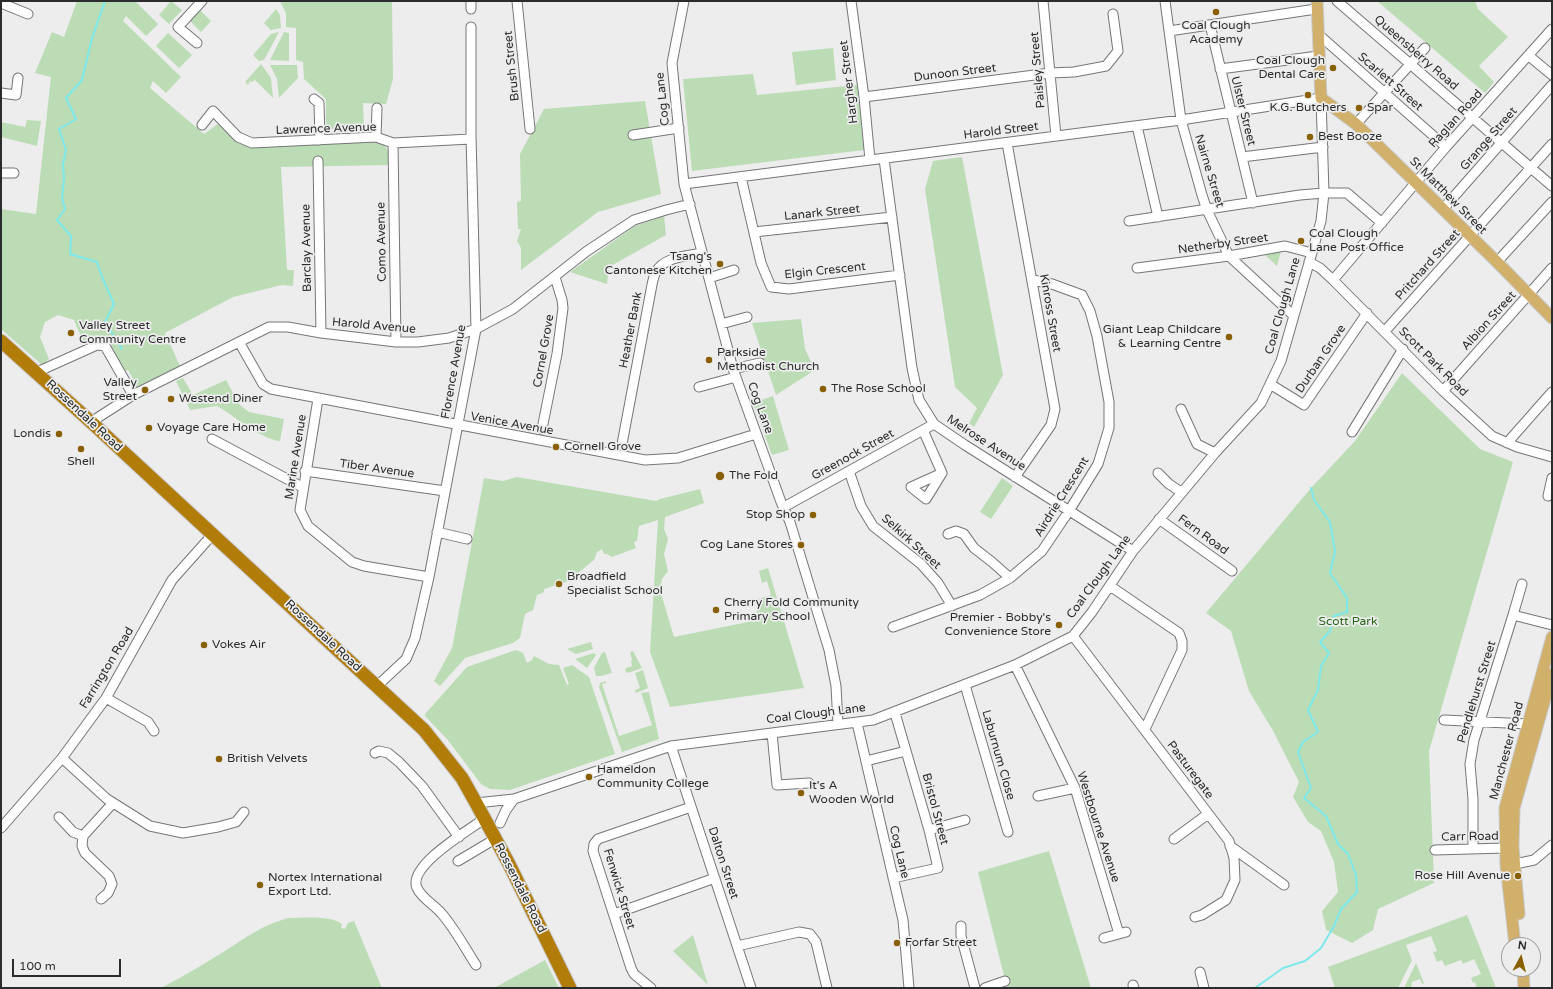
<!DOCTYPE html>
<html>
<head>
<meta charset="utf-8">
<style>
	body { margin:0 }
	#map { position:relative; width:1553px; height:989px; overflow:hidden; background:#ededee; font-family:"Varela Round",sans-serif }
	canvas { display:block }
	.frame { position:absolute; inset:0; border:2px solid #2b2c2c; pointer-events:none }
	.north { position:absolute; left:1501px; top:937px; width:40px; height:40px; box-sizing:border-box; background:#ededee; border:1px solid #9fa0a0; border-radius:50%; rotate:7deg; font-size:11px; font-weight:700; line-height:16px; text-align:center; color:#2b2c2c }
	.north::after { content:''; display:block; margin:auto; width:14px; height:18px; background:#886000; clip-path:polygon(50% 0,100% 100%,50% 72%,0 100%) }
	.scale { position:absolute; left:12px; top:959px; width:109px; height:18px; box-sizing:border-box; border:2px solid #2b2c2c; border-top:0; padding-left:5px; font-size:12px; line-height:14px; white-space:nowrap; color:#2b2c2c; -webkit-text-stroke:3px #ededee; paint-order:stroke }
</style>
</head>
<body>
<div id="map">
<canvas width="1553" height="989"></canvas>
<div class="frame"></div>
<div class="north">N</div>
<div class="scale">100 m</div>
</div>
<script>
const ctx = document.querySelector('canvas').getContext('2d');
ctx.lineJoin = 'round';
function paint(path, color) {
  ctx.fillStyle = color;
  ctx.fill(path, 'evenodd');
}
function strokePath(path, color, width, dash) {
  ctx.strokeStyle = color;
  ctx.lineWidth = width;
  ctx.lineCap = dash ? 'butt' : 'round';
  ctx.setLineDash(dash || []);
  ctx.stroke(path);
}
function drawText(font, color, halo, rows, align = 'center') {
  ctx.font = font + ' "Varela Round",sans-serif';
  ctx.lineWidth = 3.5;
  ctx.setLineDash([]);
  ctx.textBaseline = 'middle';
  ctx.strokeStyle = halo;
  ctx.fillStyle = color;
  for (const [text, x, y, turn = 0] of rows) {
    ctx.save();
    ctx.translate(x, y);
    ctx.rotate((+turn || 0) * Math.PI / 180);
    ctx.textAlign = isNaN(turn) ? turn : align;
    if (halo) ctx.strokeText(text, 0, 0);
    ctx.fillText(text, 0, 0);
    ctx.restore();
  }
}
paint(new Path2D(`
	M77,1H135L158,24L146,36L126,16L123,21L181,77L166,93L153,81L150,88L204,134L218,124L238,143L255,148L373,142L384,144L392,158V165L281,167L287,270H294L293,286L282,285L233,297L165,333L180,366L139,388L132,386L135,382L128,370L123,372L106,342L86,348L74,320L58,315L45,322L40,337L49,359L42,365L1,329V209L36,214L51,77L35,73L52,32L64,37Z
	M171,1L182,10L169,24L159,15Z
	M280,1H392L393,79L386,104L363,103L364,129H326V99L304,79L303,62L296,60V28L286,27V13Z
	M1377,1H1475L1478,9L1508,37L1479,66L1494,82L1485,93Z
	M199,9L211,21L201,32L189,20Z
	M276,9L280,15L281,28L271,30L264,23Z
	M279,32L264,60L259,61L253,55L271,34Z
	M284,32L289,33V61L270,60Z
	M168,33L192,55L179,68L156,46Z
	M833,48L836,80L796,85L792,52Z
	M261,64L271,78L273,98L255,80L252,82L250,81L248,85L245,82Z
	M270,65H297L298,78L279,98L277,79Z
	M753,74L757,95L857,85L864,150L692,171L683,79Z
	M645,101L661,194L598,212L521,270V248L517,241L521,229H518L517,202L521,201L520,154L544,109Z
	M27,120L41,121L37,146L1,137V122L25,127Z
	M962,157L1003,375L974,427L969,423L977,408L955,387L925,189L933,161Z
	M664,216L666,235L609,267L607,284L570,272L635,226Z
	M1281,251L1277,266L1265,255Z
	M801,319L805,349L815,370L776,395L752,323Z
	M1402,373L1480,449L1513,462L1429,751L1434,883L1378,909L1373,930L1352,943L1326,930L1322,911L1338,892L1334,862L1321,831L1308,822L1293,797L1299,782L1272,729L1249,691L1231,631L1206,613L1311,488L1355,441Z
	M183,378L193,395L226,380L240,405L249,412L284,419L280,441C260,439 235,416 217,406L190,410L176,381Z
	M773,396L789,450L772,455L753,403Z
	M517,477L656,501L660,499L700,489L704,503L665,517L664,529L668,539L664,554L668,571L662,579L660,590L674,637L758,620L755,600L771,595L767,581L762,583L759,571L768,568L804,688L670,707L650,652L658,520L639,526L637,541L634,542L636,548L612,557L607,554H604L602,549L597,552L594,560L578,573V578L544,589V592L537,595L533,610L525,614L520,638L513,643L465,658L440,686L434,681L452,648L484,478L503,481Z
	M1002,478L1013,486L991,519L980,512Z
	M591,642L593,649L576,654L567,649Z
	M516,650L523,653L527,663L532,660L534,656L549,664L559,665L567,685L569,684L563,668L572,665L589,677L615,754L510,790L490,789L481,784L447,739L425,716V714L467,667Z
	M633,651L642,668L628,673L625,671L626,668L632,666L631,661L632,660L630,652Z
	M605,652L612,673L601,676H596L594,668L602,653Z
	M594,653L596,655L587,668L575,659Z
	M643,670L648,688L636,693L635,690L640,688L635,673Z
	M606,681V683L602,684L619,736L652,725L641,693L649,692L659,739L622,752L599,687L600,683Z
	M1049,851L1091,988H1007L978,872Z
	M1467,915L1496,988H1477L1475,982L1473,983L1471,978L1481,974L1474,959L1463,964L1461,960L1445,966L1442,960L1437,962L1433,952L1437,951L1431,936L1406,945L1412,960L1398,988H1335L1328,967Z
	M288,918C303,918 330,915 342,924L341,928L345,929L348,923L354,921L382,988H161C184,976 206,963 228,949C251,934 262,926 288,918Z
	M693,935L708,985L673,951Z
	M545,960L559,988H494Z
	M1416,963L1424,983L1422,984L1420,979L1412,982L1411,988H1404Z`), '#bcdcb5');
strokePath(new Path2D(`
	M105,1L92,38L82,80L66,98L76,119L59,129L66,150L63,164L64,179L62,198L65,209L57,220L71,236L70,254L97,262C101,277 108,290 114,304L105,322L122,349
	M1255,988L1283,968L1305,961L1321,948L1334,926L1341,909L1357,892L1356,875L1348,854L1338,844L1326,816L1304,798L1311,788L1298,752L1303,742L1318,732L1308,710L1318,690L1321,666L1329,653L1320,642L1330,631L1334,616L1347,612V598L1330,573L1335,552L1330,522L1314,500L1311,488`), '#7de9eb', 2);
const minor = new Path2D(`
	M517,1L530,129
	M684,1L672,63L684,184L733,369L781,502L790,522L829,650L836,686L838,724
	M851,1L864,97L870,160
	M1043,1L1056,136
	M1165,1L1181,120L1202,195L1207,210L1229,256L1294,316
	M1337,1L1552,186
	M1,3L28,14
	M471,9V1
	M1210,25L1253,203
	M1169,31L1316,9
	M1318,34L1446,147
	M197,43L178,27L202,1
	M1529,56L1552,75
	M1220,69L1318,56
	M1,93L16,95L18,78
	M864,97L1050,73L1074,72L1106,66L1118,51L1113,14
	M314,99L319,103L320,140
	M1356,124L1425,48
	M202,125L213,111L238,137L252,143L376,137L393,143L471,139
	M1137,126L1158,217
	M633,135L679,128
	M376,137L377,108
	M393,143L396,342
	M1007,143L1055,409L1051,425L1015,477
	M1242,157L1323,147
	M884,159L912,368L919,400L934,424L965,445L1133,551
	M318,161L321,333
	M1,173H14
	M741,177L761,263L771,287L789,289L900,275
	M1443,209L1552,85
	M1129,221L1300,195L1324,193H1347L1382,223
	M754,232L892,217
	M1309,262L1320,268L1333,280L1443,391L1492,436L1517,447L1552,457
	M1497,262L1552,202
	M1137,268L1229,256L1285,246L1312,253
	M709,278L734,270
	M1333,280L1446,147L1552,29
	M721,324L747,317
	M1385,331L1552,144
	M239,342L263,384L271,389L645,460L678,458L756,434
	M733,369L760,363
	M37,372L97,345L105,346L133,395
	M1270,384L1304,405L1367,313
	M699,387L736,377
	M1443,391L1552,268
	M318,399L300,510L308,526L352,562L364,566L429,577
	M1181,409L1197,444L1215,453
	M91,422L133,395L269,327H288L321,333L396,342H418L449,338L476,329L513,309L587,251L634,220L666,210L690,204
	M542,429L557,354L563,308L562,300L555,277
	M923,430L942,473L926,499L911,487L942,473
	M1352,432L1403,349
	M212,439L302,487
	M1507,443L1552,392
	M622,444L651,290C652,285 653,277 656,272C663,257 688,256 702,253
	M305,471L445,491
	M849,471L861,506L873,526L921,564L938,583L952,606
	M1158,473L1169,484L1181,492
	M1548,496L1552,478
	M784,507L934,424
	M1159,519L1232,571
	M437,532L467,539
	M948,534L956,531L964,534L974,548L992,562L1010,578
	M1110,586L1179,633L1182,641V650L1145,729
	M1513,615L1522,584
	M893,627L980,595L1010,578L1042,551L1069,511L1098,464L1109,428V402L1097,336L1090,311L1082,295L1052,284L1033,280
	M1073,636L1229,841L1234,858L1235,880L1226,900L1202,915L1195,917
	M1015,665L1075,788L1119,934
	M965,685L1008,832
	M377,686L406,659L415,638L429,577L476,329L471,136V27
	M106,698L148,722L154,731
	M1444,720L1528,724
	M857,723L903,920L909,988
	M772,733L777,785L809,783
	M671,746L751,988
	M375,753L379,751L388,753L399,762L422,786L459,837
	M62,758L107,799L150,826L183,833L218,827L236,822L244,812
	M866,761L906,751
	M1038,796L1075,788
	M476,803L514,799L671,746L873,720L1015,665L1073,636L1092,612L1133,551L1215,453L1261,403L1281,361L1321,221L1324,193L1321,98L1181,120L684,184
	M59,817L73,832L83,836
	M500,823L506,810L514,799
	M1,828L62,758L106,698L172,580L213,534
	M929,830L965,820
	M1174,839L1208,814
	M1230,846L1284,885
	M1473,849V799L1470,764L1474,740L1513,615L1552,625
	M1435,850L1505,848
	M458,861L495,839
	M1515,864L1534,860L1552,845
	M893,878L938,868L929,830L895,713
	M101,899L108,893L112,884L109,876L85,853L82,846L83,836L113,803
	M614,914L715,878
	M961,926V936L975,988
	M1104,938L1126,932
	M737,946L799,932L810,934L816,942L827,988
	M476,965C465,948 455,929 442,914C434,904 423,900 417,888C407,866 469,830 484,819
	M1200,972L1204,988
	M1133,985L1134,988
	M651,988L634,974L631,968L593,851L594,844L598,839L691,807
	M985,988L1005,981`);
const major = new Path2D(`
	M1317,1L1321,98L1356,124L1497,262L1552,318
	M1519,914L1513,847L1514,808L1552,674
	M1515,945L1506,865L1505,808L1552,637
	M1523,969L1524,988`);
const highway = new Path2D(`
	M1,341L91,422L424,730L462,778L476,803L508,862L570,988`);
strokePath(minor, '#757677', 11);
strokePath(major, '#c8c8c8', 13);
strokePath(highway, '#c8c8c8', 15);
strokePath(minor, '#fff', 9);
strokePath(major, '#d1b06b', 11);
strokePath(highway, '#b27c08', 13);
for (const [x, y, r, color] of [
	[1216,12,4,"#886000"],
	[1333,68,4,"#886000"],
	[1308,95,4,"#886000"],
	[1359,108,4,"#886000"],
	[1310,137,4,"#886000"],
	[1301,241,4,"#886000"],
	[720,264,4,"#886000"],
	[71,333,4,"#886000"],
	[1229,337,4,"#886000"],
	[709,360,4,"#886000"],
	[823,389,4,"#886000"],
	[145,390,4,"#886000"],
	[171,399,4,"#886000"],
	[149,428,4,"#886000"],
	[59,434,4,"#886000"],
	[556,447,4,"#886000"],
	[81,449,4,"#886000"],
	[720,476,5,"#886000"],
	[813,515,4,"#886000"],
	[801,545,4,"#886000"],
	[559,584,4,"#886000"],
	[716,610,4,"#886000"],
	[1059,625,4,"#886000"],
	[204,645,4,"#886000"],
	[219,759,4,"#886000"],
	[589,777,4,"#886000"],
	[801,793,4,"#886000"],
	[1518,876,4,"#886000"],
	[260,885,4,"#886000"],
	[897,943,4,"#886000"]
]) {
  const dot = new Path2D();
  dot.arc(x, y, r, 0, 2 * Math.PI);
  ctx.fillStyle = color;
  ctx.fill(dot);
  strokePath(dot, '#ededee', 1.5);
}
drawText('12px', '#2b2c2c', '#ededee', [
	["Coal Clough",1216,26,"center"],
	["Academy",1216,40,"center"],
	["Coal Clough",1325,61,"right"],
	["Dental Care",1325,75,"right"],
	["K.G. Butchers",1308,108,"center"],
	["Spar",1367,108],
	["Best Booze",1318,137],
	["Coal Clough",1309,234],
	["Lane Post Office",1309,248],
	["Tsang's",712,257,"right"],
	["Cantonese Kitchen",712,271,"right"],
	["Valley Street",79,326],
	["Community Centre",79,340],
	["Giant Leap Childcare",1221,330,"right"],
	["& Learning Centre",1221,344,"right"],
	["Parkside",717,353],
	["Methodist Church",717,367],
	["Valley",137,383,"right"],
	["Street",137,397,"right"],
	["The Rose School",831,389],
	["Westend Diner",179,399],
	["Voyage Care Home",157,428],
	["Londis",51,434,"right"],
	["Cornell Grove",564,447],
	["Shell",81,462,"center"],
	["The Fold",729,476],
	["Stop Shop",805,515,"right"],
	["Cog Lane Stores",793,545,"right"],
	["Broadfield",567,577],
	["Specialist School",567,591],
	["Cherry Fold Community",724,603],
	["Primary School",724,617],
	["Premier - Bobby's",1051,618,"right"],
	["Convenience Store",1051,632,"right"],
	["Vokes Air",212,645],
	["British Velvets",227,759],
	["Hameldon",597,770],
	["Community College",597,784],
	["It's A",809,786],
	["Wooden World",809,800],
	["Rose Hill Avenue",1510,876,"right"],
	["Nortex International",268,878],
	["Export Ltd.",268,892],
	["Forfar Street",905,943]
], 'left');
drawText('12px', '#2b2c2c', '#ededee', [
	["Queensberry Road",1416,53,41],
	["Brush Street",512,66,-96],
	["Paisley Street",1038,70,-95],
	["Dunoon Street",955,73,-7],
	["Hargher Street",849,82,-97],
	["Scarlett Street",1390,82,41],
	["Cog Lane",663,99,-96],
	["Ulster Street",1243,111,76],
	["Raglan Road",1456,119,-48],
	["Lawrence Avenue",326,129,-2],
	["Harold Street",1001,131,-7],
	["Grange Street",1489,139,-49],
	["Nairne Street",1209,171,73],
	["St Matthew Street",1448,196,45],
	["Lanark Street",822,213,-6],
	["Como Avenue",382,242,-91],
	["Netherby Street",1223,244,-8],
	["Barclay Avenue",307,248,-91],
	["Pritchard Street",1428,265,-48],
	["Elgin Crescent",825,271,-6],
	["Coal Clough Lane",1283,306,-74],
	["Kinross Street",1050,313,80],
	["Albion Street",1489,321,-48],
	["Harold Avenue",374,326,5],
	["Heather Bank",631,330,-79],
	["Cornel Grove",544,351,-80],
	["Durban Grove",1321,359,-56],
	["Scott Park Road",1433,362,45],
	["Florence Avenue",454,372,-80],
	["Cog Lane",760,408,70],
	["Rossendale Road",84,416,43],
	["Venice Avenue",512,424,10],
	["Melrose Avenue",986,443,33],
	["Greenock Street",853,455,-29],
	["Marine Avenue",296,457,-81],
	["Tiber Avenue",377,469,8],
	["Airdrie Crescent",1062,497,-58],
	["Fern Road",1203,535,36],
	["Selkirk Street",911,542,42],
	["Coal Clough Lane",1099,577,-54],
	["Rossendale Road",323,636,43],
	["Farrington Road",107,668,-59],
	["Pendlehurst Street",1477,692,-73],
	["Coal Clough Lane",816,714,-7],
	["Manchester Road",1507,751,-75],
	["Laburnum Close",998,755,74],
	["Pasturegate",1190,770,53],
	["Bristol Street",935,809,75],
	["Westbourne Avenue",1098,827,72],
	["Carr Road",1470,837,-1],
	["Cog Lane",899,852,77],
	["Dalton Street",723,863,72],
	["Rossendale Road",520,888,63],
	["Fenwick Street",619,889,73]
]);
drawText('12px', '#276716', '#ededee', [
	["Scott Park",1348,622]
]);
</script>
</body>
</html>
